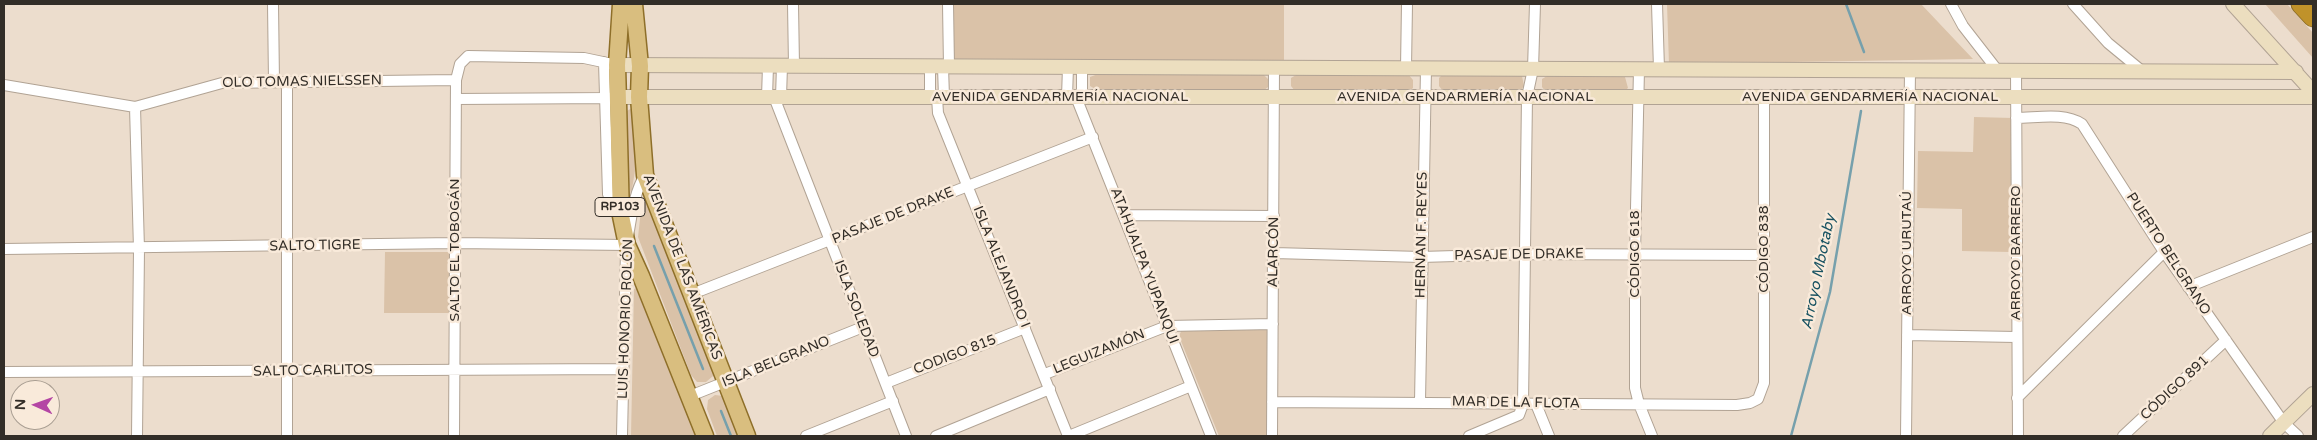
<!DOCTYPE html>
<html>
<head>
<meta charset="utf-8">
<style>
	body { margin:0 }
	#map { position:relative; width:2317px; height:440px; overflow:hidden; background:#ecddcd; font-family:"Varela Round",sans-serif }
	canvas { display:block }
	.frame { position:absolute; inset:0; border:5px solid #322d27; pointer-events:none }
	.north { position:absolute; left:10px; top:380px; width:50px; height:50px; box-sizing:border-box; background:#f9eada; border:1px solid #a99e92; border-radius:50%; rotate:272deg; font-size:14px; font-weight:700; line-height:20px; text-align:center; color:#322d27 }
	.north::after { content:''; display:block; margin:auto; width:18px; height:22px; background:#b446a4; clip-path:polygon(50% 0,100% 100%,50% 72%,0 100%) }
</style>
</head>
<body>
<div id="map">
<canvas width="2317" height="440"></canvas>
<div class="frame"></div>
<div class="north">N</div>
</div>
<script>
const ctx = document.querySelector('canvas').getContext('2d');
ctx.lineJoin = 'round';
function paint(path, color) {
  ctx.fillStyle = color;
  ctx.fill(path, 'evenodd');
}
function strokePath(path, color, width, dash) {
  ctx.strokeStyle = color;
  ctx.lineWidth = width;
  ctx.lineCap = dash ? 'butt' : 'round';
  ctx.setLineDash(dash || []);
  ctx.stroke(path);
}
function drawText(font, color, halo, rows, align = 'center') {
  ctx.font = font + ' "Varela Round",sans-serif';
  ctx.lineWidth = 5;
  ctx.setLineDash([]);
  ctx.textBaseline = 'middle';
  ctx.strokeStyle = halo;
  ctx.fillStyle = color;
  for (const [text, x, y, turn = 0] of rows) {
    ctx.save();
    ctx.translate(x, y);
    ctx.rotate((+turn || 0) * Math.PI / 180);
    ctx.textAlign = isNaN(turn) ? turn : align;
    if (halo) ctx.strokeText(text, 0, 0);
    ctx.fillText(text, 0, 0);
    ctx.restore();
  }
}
paint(new Path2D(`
	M952,4H1284V63L953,68Z
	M1667,4H1921L1973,59L1669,64Z
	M2265,4H2287L2313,33V58Z
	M1098,74H1263L1268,79V87L1263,91L1097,90L1090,86V77Z
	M1408,74L1413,80V88L1408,92L1295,91L1291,86V78L1296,75Z
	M1443,74L1522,76L1524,86L1519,92L1443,91L1439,86V78Z
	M1547,76L1625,77L1628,88L1622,93L1546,92L1542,87V79Z
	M632,108L637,159L631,195L627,174L625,112Z
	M1974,117L2013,118L2010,252L1962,251V209L1917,208L1918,151L1973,152Z
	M648,199L713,367V376L706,382H697L691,375L638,237L642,201Z
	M385,252H449V313H384Z
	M641,286L699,436H631L634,289Z
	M1183,327L1268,328L1267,436H1219L1179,336Z
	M715,395L723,396L742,436H717L707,409L708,400Z`), '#dac2a8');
strokePath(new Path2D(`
	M1846,4L1864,52
	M654,246L703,369
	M721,411L731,436
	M1791,436L1830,292L1861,111`), '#76a0ac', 2.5);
const street = new Path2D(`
	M273,4L274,82
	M793,4L794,66
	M948,4L949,67
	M1657,4L1659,69
	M1951,4L1963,26L1998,71
	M2073,4L2108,43L2142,71
	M604,62L608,194L612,205L621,217
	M943,67L944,97
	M1406,68L1407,4
	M1639,69L1635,255V388L1639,404L1652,436
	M2016,71L2018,436
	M287,82V436
	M4,85L135,107L222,83L456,80
	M767,97L768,66
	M774,97L906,436
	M781,97L782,66
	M930,97V67
	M937,97L938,113L1068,436
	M1067,97L1068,67
	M1076,97L1211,436
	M1082,97V67
	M456,99L610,98
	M135,107L139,249L137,436
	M2016,118C2037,118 2064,112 2082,124L2164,252L2284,423L2298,436
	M1124,215L1274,216
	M628,236C632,214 634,193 645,175
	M4,249L455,243L627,245
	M1274,253L1421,257L1525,254L1763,255
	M2188,287L2313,237
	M692,294L1093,137
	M1907,335L2016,337
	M4,372L623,369
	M1045,374L1167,326L1273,324
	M886,383L1025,328
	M690,396L863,327
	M2017,398L2164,252
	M1272,402L1737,405L1750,403L1758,399L1764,383V97
	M1420,402L1426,68
	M1536,404L1549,436
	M454,436L456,80L460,64L468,56L584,58L617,65
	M622,436L626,250
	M806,436L893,401
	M936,436L1050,389
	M1069,436L1191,386
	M1272,436L1274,68
	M1469,436L1519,415L1523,404L1527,97L1533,69L1535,4
	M1906,436L1910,70
	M2123,436L2226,340`);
const secondary = new Path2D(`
	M2233,4L2313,92
	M617,65L2296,72
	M617,97H2313
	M2270,436L2313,394`);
const primary = new Path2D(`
	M621,4L617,65L621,216L627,245L641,276L705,436
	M634,4L640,66L639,97L645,175L747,436`);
const highway = new Path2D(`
	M2301,4L2313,17`);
strokePath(street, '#b1a394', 12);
strokePath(secondary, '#b1a394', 16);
strokePath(primary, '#8e6f29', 19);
strokePath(highway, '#8e6f29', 21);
strokePath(street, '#fff', 10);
strokePath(secondary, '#ecdebf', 14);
strokePath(primary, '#d9be7f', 16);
strokePath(highway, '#c0922a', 19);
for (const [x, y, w] of [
	[620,207,50]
]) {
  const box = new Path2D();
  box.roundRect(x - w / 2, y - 9.5, w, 19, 4);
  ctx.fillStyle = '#f9eada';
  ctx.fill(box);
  strokePath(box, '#322d27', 1);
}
drawText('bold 12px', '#322d27', null, [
	["RP103",620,207]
]);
drawText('14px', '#322d27', '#f9eada', [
	["OLO TOMAS NIELSSEN",302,82,-1],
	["AVENIDA GENDARMERÍA NACIONAL",1060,97],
	["AVENIDA GENDARMERÍA NACIONAL",1465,97],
	["AVENIDA GENDARMERÍA NACIONAL",1870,97],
	["PASAJE DE DRAKE",893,216,-22],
	["HERNAN F. REYES",1422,235,-89],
	["SALTO TIGRE",315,246,-1],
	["CÓDIGO 838",1764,249,-90],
	["SALTO EL TOBOGÁN",455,250,-90],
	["ALARCÓN",1274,252,-89],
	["ARROYO URUTAÚ",1907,253,-90],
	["ARROYO BARRERO",2016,253,-90],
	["CÓDIGO 618",1635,254,-90],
	["PUERTO BELGRANO",2168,254,57],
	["PASAJE DE DRAKE",1519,255,-1],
	["ATAHUALPA YUPANQUI",1144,266,69],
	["AVENIDA DE LAS AMÉRICAS",682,267,69],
	["ISLA ALEJANDRO I",1001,267,68],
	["ISLA SOLEDAD",856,309,69],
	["LUIS HONORIO ROLÓN",626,319,-88],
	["LEGUIZAMÓN",1099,352,-22],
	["CODIGO 815",955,355,-21],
	["ISLA BELGRANO",776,362,-22],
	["SALTO CARLITOS",313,371,-1],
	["CÓDIGO 891",2175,388,-43],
	["MAR DE LA FLOTA",1516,403,1]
]);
drawText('italic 15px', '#185261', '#f9eada', [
	["Arroyo Mbotaby",1819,272,-78]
]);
</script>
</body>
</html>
